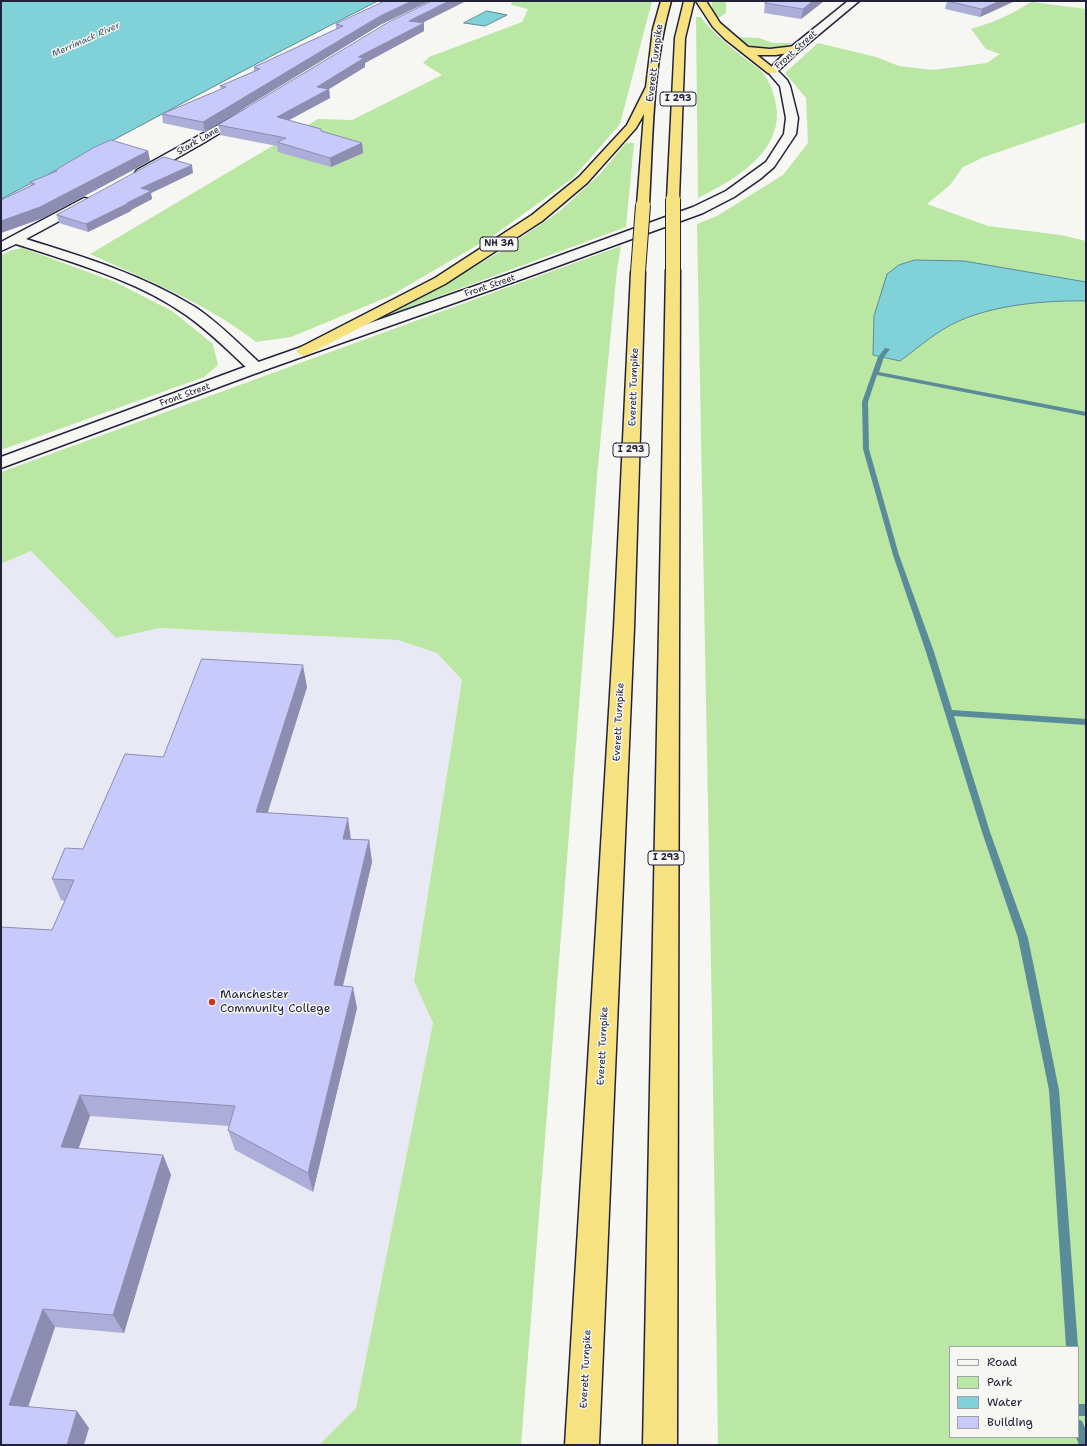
<!DOCTYPE html>
<html>
<head>
<meta charset="utf-8">
<style>
	body { margin:0 }
	#map { position:relative; width:1087px; height:1446px; overflow:hidden; background:#f6f6f2; font-family:"Shantell Sans",sans-serif }
	canvas { display:block }
	.frame { position:absolute; inset:0; border:2px solid #22223b; pointer-events:none }
	.legend { position:absolute; left:949px; top:1346px; width:130px; height:92px; box-sizing:border-box; background:#f6f6f2; border:1px solid #a1a1a9; margin:0; padding:5px 7px; list-style:none; font-size:12px; color:#22223b }
	.legend li { display:flex; align-items:center; gap:8px; height:20px }
	.legend b { width:20px; border:1px solid #a1a1a9 }
</style>
</head>
<body>
<div id="map">
<canvas width="1087" height="1446"></canvas>
<div class="frame"></div>
<ul class="legend">
<li><b style="height:5px;background:#f6f6f2"></b>Road</li>
<li><b style="height:11px;background:#bbe7a4"></b>Park</li>
<li><b style="height:11px;background:#80d1d8"></b>Water</li>
<li><b style="height:11px;background:#c8cafc"></b>Building</li>
</ul>
</div>
<script>
const ctx = document.querySelector('canvas').getContext('2d');
ctx.lineJoin = 'round';
function paint(path, color) {
  ctx.fillStyle = color;
  ctx.fill(path, 'evenodd');
}
function strokePath(path, color, width, dash) {
  ctx.strokeStyle = color;
  ctx.lineWidth = width;
  ctx.lineCap = dash ? 'butt' : 'round';
  ctx.setLineDash(dash || []);
  ctx.stroke(path);
}
function drawText(font, color, halo, rows, align = 'center') {
  ctx.font = font + ' "Shantell Sans",sans-serif';
  ctx.lineWidth = 3;
  ctx.setLineDash([]);
  ctx.textBaseline = 'middle';
  ctx.strokeStyle = halo;
  ctx.fillStyle = color;
  for (const [text, x, y, turn = 0] of rows) {
    ctx.save();
    ctx.translate(x, y);
    ctx.rotate((+turn || 0) * Math.PI / 180);
    ctx.textAlign = isNaN(turn) ? turn : align;
    if (halo) ctx.strokeText(text, 0, 0);
    ctx.fillText(text, 0, 0);
    ctx.restore();
  }
}
paint(new Path2D(`
	M31,551L116,638L159,628L398,640L437,653L462,680L414,980L433,1023L356,1408L319,1445H1V564Z`), '#e8e9f5');
paint(new Path2D(`
	M512,1H652L620,124L573,178L493,236L390,296L291,337L256,342C206,303 147,280 90,254L318,119L352,120L442,75L423,63L429,57L522,22L528,9L511,5Z
	M712,1H726V13L718,18L712,8Z
	M1032,2L1086,9V122L984,157L963,167L950,185L927,204L988,226L1061,235L1086,241V1445H718L712,1018L697,224L717,216L783,175L808,143L806,98L785,73L818,43L876,57L899,66L933,70L987,63L1000,54L986,49L971,29C987,24 1001,19 1016,11C1022,8 1026,4 1032,2ZM950,1347H1078V1437H950Z
	M696,17H701C713,33 727,44 743,57C749,62 757,66 762,72C770,82 774,93 776,105C784,152 734,180 698,198Z
	M736,37L759,38L773,43H792L785,49L774,51L746,47Z
	M626,143H634L626,227L394,313L391,312L441,286L503,250L560,211L600,174Z
	M621,246L617,269L597,476L521,1445H319L356,1408L433,1023L414,981L462,680L437,653L398,640L159,628L116,638L31,551L1,564V472Z
	M23,248L115,282L172,311L213,344L218,365L204,377L1,450V255L12,250Z`), '#bbe7a4');
const water = new Path2D(`
	M1,1H378C251,65 127,134 1,199Z
	M487,11L507,15L485,26L464,23Z
	M915,260L964,261L1086,282V301C1047,300 994,305 959,321C938,330 919,347 900,361L873,355L874,316L887,274L899,265Z`);
paint(water, '#80d1d8');
strokePath(water, '#5a8b99', 1);
paint(new Path2D(`
	M885,348L890,349L884,357L879,372L1086,412V416L877,375L868,402L869,449L899,555L934,652L952,710L1086,719V725L954,716L990,832L1028,938L1059,1090L1078,1347H1066L1049,1090L1018,938L982,832L926,652L893,555L863,449L862,402L878,357Z
	M1078,1404H1086V1416H1078Z
	M1078,1419L1082,1421L1086,1430V1445H1079L1076,1437H1078Z`), '#5a8b99');
const street = new Path2D(`
	M245,110L249,111L251,113L249,115L205,142L145,176H137L135,173L137,170Z
	M84,198L89,199L90,202L89,205L26,239C84,257 143,275 195,307C219,323 240,345 262,365L264,368L262,371L256,373L250,371C230,352 210,332 186,315C136,280 74,263 16,244L1,251V242Z`);
const secondary = new Path2D(`
	M848,1H859L799,51L778,71L787,80L790,86L798,118L796,134L774,167L760,179L734,197L703,213L522,279L262,371L1,468V457L250,365L512,273L693,207L726,191L766,162L784,134L786,118L780,86L767,71L791,47Z`);
const highway = new Path2D(`
	M661,1H671C652,67 653,137 649,205L648,208H638L637,205L644,114L636,128L587,183L542,221L445,284L309,354L304,356L299,354L296,351L299,348L435,278L532,215L579,177L627,125L646,87L653,29Z
	M684,1H694L685,38L679,199L677,202H669L667,199L675,38Z
	M696,1H706L720,23L748,47L770,49L795,46L800,49L799,51L776,55H757L777,71L776,73H768L725,39L713,27Z
	M673,266L678,267L680,270L677,1445H643L666,270L668,267Z
	M638,268L643,269L645,272L634,628L599,1445H565L614,628L631,272L633,269Z`);
strokePath(street, '#22223b', 3);
strokePath(secondary, '#22223b', 3);
strokePath(highway, '#22223b', 3);
paint(street, '#f6f6f2');
paint(secondary, '#f6f6f2');
paint(highway, '#f7e281');
const highwayBridge = new Path2D(`
	M673,199V270
	M638,272L643,205`);
strokePath(highwayBridge, '#22223b', 16, []);
strokePath(highwayBridge, '#f7e281', 14);
paint(new Path2D(`
	M432,1H466L422,23L424,31L365,63V67L329,89L330,98L289,120L321,129L322,132L362,143L363,153L331,167L278,152L277,146L220,135L218,125Z
	M768,1H824L801,19L764,13L765,3Z
	M947,1H1015L980,17L945,9Z
	M336,24L380,25L205,132L163,123L162,114L221,89L220,86L254,71V67L336,29Z
	M148,151L150,161L43,218L1,233V200L31,185L30,182L55,172L54,171Z
	M193,173L151,193L152,199L131,210V211L88,232L59,223L57,215Z
	M307,687L267,813L351,839L369,840L372,862L343,986L357,1008L313,1192L235,1150L228,1130L229,1126L90,1116L78,1149L163,1155L171,1175L124,1333L55,1327L28,1407L89,1428L1,1445L52,930L65,901L61,900L52,879L83,849L163,757Z`), '#acaed9');
paint(new Path2D(`
	M412,1H430L380,25L205,132L203,122L380,16Z
	M449,1H466L410,29L409,21Z
	M813,1H824L801,19L803,9Z
	M1000,1H1015L980,17L982,9Z
	M424,23V31L365,63V67L329,89L330,98L278,126L277,117L358,57Z
	M362,143L363,153L331,167L330,158Z
	M148,151L150,161L43,218L1,233V221Z
	M192,165L193,173L151,193L152,199L131,210V211L88,232L86,224L127,203L141,188Z
	M303,665L307,687L261,834L256,812Z
	M348,818L351,840L343,839Z
	M369,840L372,862L338,1006L334,985Z
	M353,987L357,1008L313,1192L308,1173Z
	M80,1095L90,1116L72,1167L61,1147Z
	M163,1155L171,1175L124,1333L113,1315Z
	M43,1309L55,1327L23,1422L9,1405Z
	M77,1411L89,1428L84,1445H67Z`), '#8c8db0');
const building = new Path2D(`
	M385,1H412L380,16L203,122L162,114L226,87L220,86L260,69L254,67L343,26L336,24Z
	M432,1H449L409,21L424,23L358,57L364,58L317,87L329,89L277,117L321,129V131L362,143L330,158L277,142L286,138L218,125L387,23Z
	M768,1H813L803,9L765,3Z
	M948,1H1000L982,9Z
	M111,140L148,151L40,207L1,221V200L35,184L30,182L57,171H54L93,148Z
	M164,157L192,165L141,188L151,191L127,203H129L86,224L57,215Z
	M202,659L303,665L256,812L348,818L343,839L369,840L334,985L353,987L308,1173L228,1130L235,1106L80,1095L61,1147L163,1155L113,1315L43,1309L9,1405L77,1411L67,1445H1V927L52,930L74,880L52,879L65,848L83,849L125,754L163,757Z`);
paint(building, '#c8cafc');
strokePath(building, '#8c8db0', 1);
for (const [x, y, r, color] of [
	[212,1002,4,"#c8321e"]
]) {
  const dot = new Path2D();
  dot.arc(x, y, r, 0, 2 * Math.PI);
  ctx.fillStyle = color;
  ctx.fill(dot);
  strokePath(dot, '#f6f6f2', 1.5);
}
drawText('italic 9px', '#3e576a', '#f6f6f2', [
	["Merrimack River",86,40,-24]
]);
drawText('9px', '#22223b', '#f6f6f2', [
	["Front Street",796,50,-42],
	["Stark Lane",198,141,-30],
	["Front Street",490,286,-19],
	["Front Street",185,395,-20]
]);
for (const [x, y, w] of [
	[678,99,36],
	[499,244,38],
	[631,450,36],
	[666,858,36]
]) {
  const box = new Path2D();
  box.roundRect(x - w / 2, y - 7, w, 14, 3);
  ctx.fillStyle = '#f6f6f2';
  ctx.fill(box);
  strokePath(box, '#22223b', 1);
}
drawText('bold 9px', '#22223b', null, [
	["I 293",678,99],
	["NH 3A",499,244],
	["I 293",631,450],
	["I 293",666,858]
]);
drawText('10px', '#22223b', '#f6f6f2', [
	["Everett Turnpike",655,63,-83],
	["Everett Turnpike",634,387,-88],
	["Everett Turnpike",619,722,-87],
	["Everett Turnpike",603,1046,-87],
	["Everett Turnpike",586,1369,-87]
]);
drawText('12px', '#22223b', '#f6f6f2', [
	["Manchester",220,995],
	["Community College",220,1009]
], 'left');
</script>
</body>
</html>
